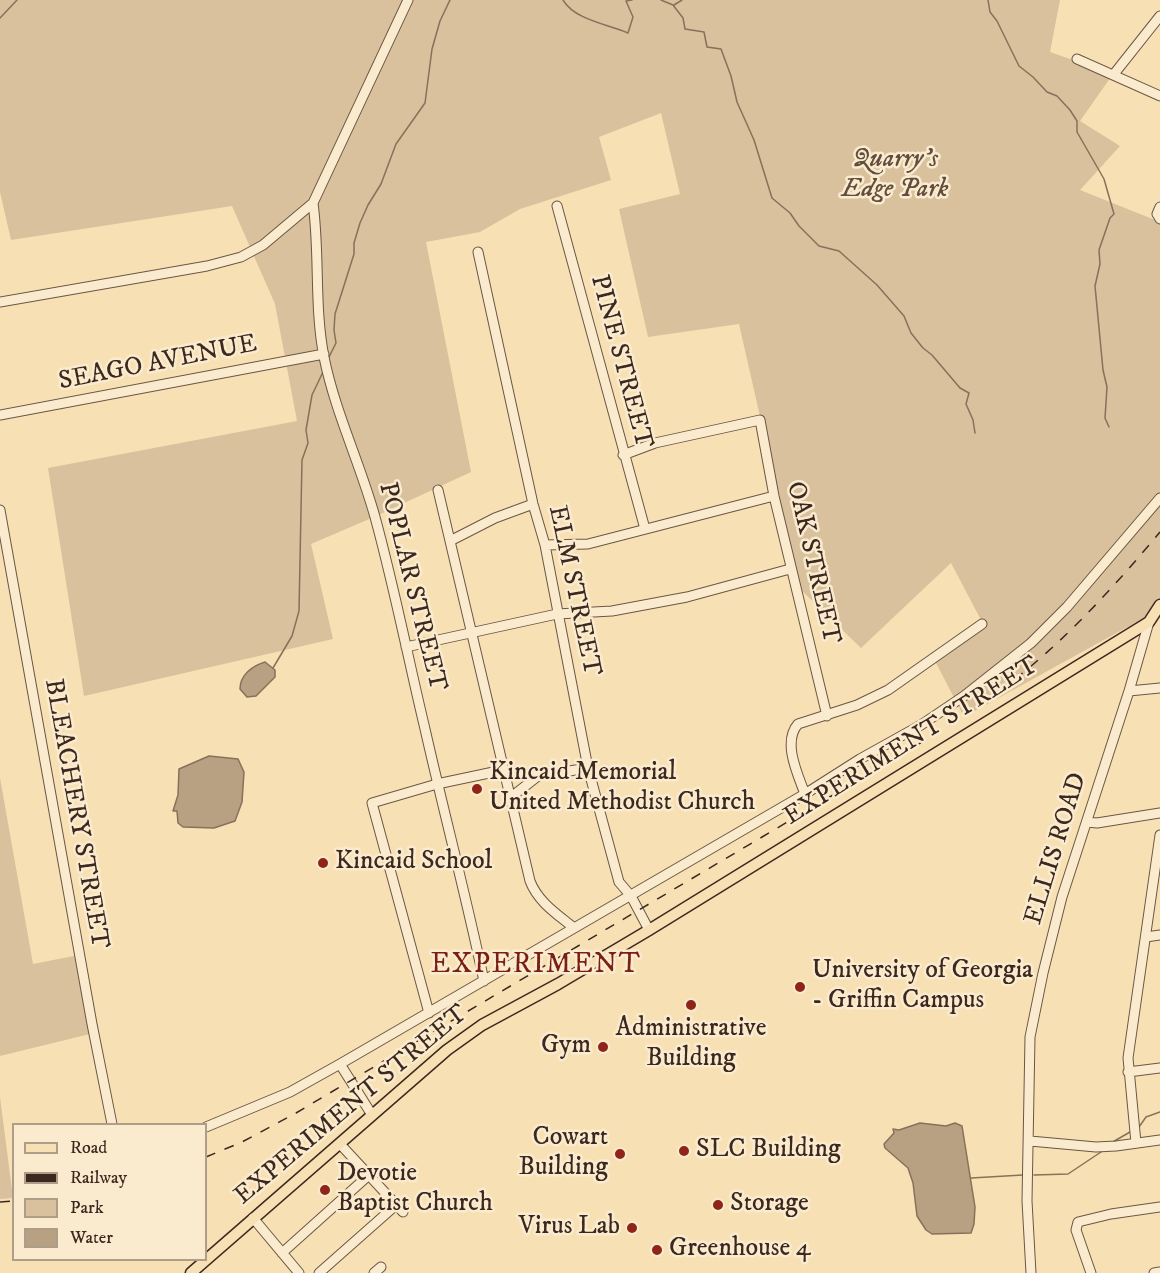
<!DOCTYPE html>
<html>
<head>
<meta charset="utf-8">
<style>
	body { margin:0 }
	#map { position:relative; width:1160px; height:1273px; overflow:hidden; background:#f8e0b5; font-family:"IM FELL DW Pica",serif }
	canvas { display:block }
	.legend { position:absolute; left:12px; top:1123px; width:195px; height:138px; box-sizing:border-box; background:#faebcf; border:2px solid #ae9d89; margin:0; padding:8px 10px; list-style:none; font-size:18px; color:#3c281f }
	.legend li { display:flex; align-items:center; gap:12px; height:30px }
	.legend b { width:30px; border:2px solid #ae9d89 }
</style>
</head>
<body>
<div id="map">
<canvas width="1160" height="1273"></canvas>
<ul class="legend">
<li><b style="height:8px;background:#f8e0b5"></b>Road</li>
<li><b style="height:8px;background:#3c281f"></b>Railway</li>
<li><b style="height:16px;background:#d8c19c"></b>Park</li>
<li><b style="height:16px;background:#b8a182"></b>Water</li>
</ul>
</div>
<script>
const ctx = document.querySelector('canvas').getContext('2d');
ctx.lineJoin = 'round';
function paint(path, color) {
  ctx.fillStyle = color;
  ctx.fill(path, 'evenodd');
}
function strokePath(path, color, width, dash) {
  ctx.strokeStyle = color;
  ctx.lineWidth = width;
  ctx.lineCap = dash ? 'butt' : 'round';
  ctx.setLineDash(dash || []);
  ctx.stroke(path);
}
function drawText(font, color, halo, rows, align = 'center') {
  ctx.font = font + ' "IM FELL DW Pica",serif';
  ctx.lineWidth = 5;
  ctx.setLineDash([]);
  ctx.textBaseline = 'middle';
  ctx.strokeStyle = halo;
  ctx.fillStyle = color;
  for (const [text, x, y, turn = 0] of rows) {
    ctx.save();
    ctx.translate(x, y);
    ctx.rotate((+turn || 0) * Math.PI / 180);
    ctx.textAlign = isNaN(turn) ? turn : align;
    if (halo) ctx.strokeText(text, 0, 0);
    ctx.fillText(text, 0, 0);
    ctx.restore();
  }
}
paint(new Path2D(`
	M0,0H1060L1050,52L1113,74L1080,121L1120,146L1080,190L1160,222V609L964,717L934,659L981,620L951,563L861,648L799,588L739,324L648,337L619,209L680,194L661,113L599,137L611,180L520,209L480,232L426,242L471,472L374,517L311,544L333,639L84,696L48,468L297,421L275,304L232,206L11,240L0,192Z
	M0,778L33,964L79,955L94,1033L0,1056Z
	M0,1097L13,1198L0,1199Z`), '#d8c19c');
const water = new Path2D(`
	M265,662L275,670V677L256,696L247,697L240,689C240,675 252,666 265,662Z
	M209,756L238,759L244,772L242,802L235,821L214,828L183,827L178,823L177,811H173L178,795L179,769Z
	M920,1123L946,1126L955,1123L962,1126L975,1207L974,1224L971,1233L932,1234L926,1230L917,1216L913,1183L908,1168L885,1148L884,1144L894,1133L893,1129L899,1130Z`);
paint(water, '#b8a182');
strokePath(water, '#86715a', 1.5);
strokePath(new Path2D(`
	M563,0C575,20 607,24 628,33L633,17L626,1L632,0
	M661,0L673,5
	M988,0L990,12L997,21L1019,66L1033,77L1047,92L1057,96L1070,110L1077,121V132L1104,179L1114,214L1110,218L1099,250L1100,264L1095,286L1103,370L1107,387L1105,418L1109,427
	M673,5L683,18L685,29L704,32L707,47L721,49L731,76L737,102L754,140L772,198L790,213L799,226L819,246L839,251L877,285L904,316L911,333L923,348L932,355L960,388L969,393L966,404L973,420L975,433
	M674,5L682,0
	M0,18L17,0
	M329,357L336,343L334,330L335,314L354,254V243L360,223L368,205L381,184L396,144L425,103L432,49L440,21L450,0
	M273,668L292,636L299,611L302,460L308,443L306,430L312,395L323,372
	M1139,1127L1146,1117L1160,1112
	M1111,1143L1130,1132
	M1034,1175L1068,1174L1101,1152
	M971,1178L1023,1175`), '#86715a', 1.5);
const minor = new Path2D(`
	M1077,59L1160,96
	M1114,74L1160,16
	M313,203C320,254 314,306 324,357C335,412 360,463 375,517C394,586 408,658 425,729C444,813 466,896 484,981
	M557,206L645,529
	M1160,207L1157,214L1160,219
	M478,252L533,504L545,545L588,768L619,882L631,896L649,930
	M0,302L207,266L241,257L263,245L313,203L408,0
	M0,415L324,354
	M623,455L655,443L760,420L774,496L827,716
	M438,490L530,881C538,902 557,914 574,928
	M0,510L92,1024L112,1124
	M450,541L495,518L533,504
	M545,545L588,544L774,496
	M406,647L557,614L612,611L687,597L790,569
	M1129,691L1160,688
	M805,794C798,775 782,742 798,724L857,705L888,690L982,624
	M510,798L538,776
	M1087,822L1097,823L1160,813
	M1146,937L1160,935
	M429,1013L372,803L437,784L503,770L538,776L588,768
	M340,1064L372,1115
	M1128,1072L1160,1068
	M206,1127L290,1092L340,1064L805,794L860,759L921,725L964,696L1031,643L1067,607L1160,498
	M1030,1141L1096,1147L1116,1146L1160,1140
	M1136,1143L1128,1058L1160,835
	M340,1144L403,1212
	M253,1218L299,1273
	M282,1253L369,1175
	M319,1273L396,1205
	M374,1273L381,1267
	M1031,1273L1027,1201L1030,1037L1043,973L1062,897L1129,691L1149,622
	M1091,1273L1076,1230L1078,1222L1111,1214L1160,1207
	M1154,1273L1160,1272`);
const major = new Path2D(`
	M191,1273L447,1050L482,1025L558,984L649,930L1149,622L1160,605`);
strokePath(minor, '#6b5644', 11);
strokePath(major, '#3c281f', 13);
strokePath(minor, '#faebcf', 9);
strokePath(major, '#f8e0b5', 10);
strokePath(new Path2D(`
	M206,1157L242,1142L296,1113L909,750C943,729 977,709 1009,684C1066,640 1114,587 1160,532
	M0,1202L14,1201`), '#3c281f', 1.5, [10, 10]);
for (const [x, y, r, color] of [
	[477,789,6,"#8f2418"],
	[323,863,6,"#8f2418"],
	[800,987,6,"#8f2418"],
	[691,1005,6,"#8f2418"],
	[603,1047,6,"#8f2418"],
	[684,1151,6,"#8f2418"],
	[620,1154,6,"#8f2418"],
	[325,1190,6,"#8f2418"],
	[718,1205,6,"#8f2418"],
	[632,1228,6,"#8f2418"],
	[657,1250,6,"#8f2418"]
]) {
  const dot = new Path2D();
  dot.arc(x, y, r, 0, 2 * Math.PI);
  ctx.fillStyle = color;
  ctx.fill(dot);
  strokePath(dot, '#faebcf', 2);
}
drawText('italic 26px', '#634e3e', '#faebcf', [
	["Quarry's",895,161],
	["Edge Park",895,191]
]);
drawText('26px', '#3c281f', '#faebcf', [
	["PINE STREET",620,362,75],
	["SEAGO AVENUE",158,364,-11],
	["OAK STREET",812,563,77],
	["POPLAR STREET",411,587,76],
	["ELM STREET",573,591,78],
	["EXPERIMENT STREET",912,742,-32],
	["BLEACHERY STREET",75,814,80],
	["ELLIS ROAD",1057,849,-73],
	["EXPERIMENT STREET",352,1106,-40]
]);
drawText('26px', '#3c281f', '#faebcf', [
	["Kincaid Memorial",489,774],
	["United Methodist Church",489,804],
	["Kincaid School",335,863],
	["University of Georgia",812,972],
	["- Griffin Campus",812,1002],
	["Administrative",691,1030,"center"],
	["Building",691,1060,"center"],
	["Gym",591,1047,"right"],
	["Cowart",608,1139,"right"],
	["Building",608,1169,"right"],
	["SLC Building",696,1151],
	["Devotie",337,1175],
	["Baptist Church",337,1205],
	["Storage",730,1205],
	["Virus Lab",620,1228,"right"],
	["Greenhouse 4",669,1250]
], 'left');
ctx.letterSpacing = '1.5px';
drawText('28px', '#7a1f14', '#faebcf', [
	["EXPERIMENT",536,966]
]);
ctx.letterSpacing = '0px';
</script>
</body>
</html>
